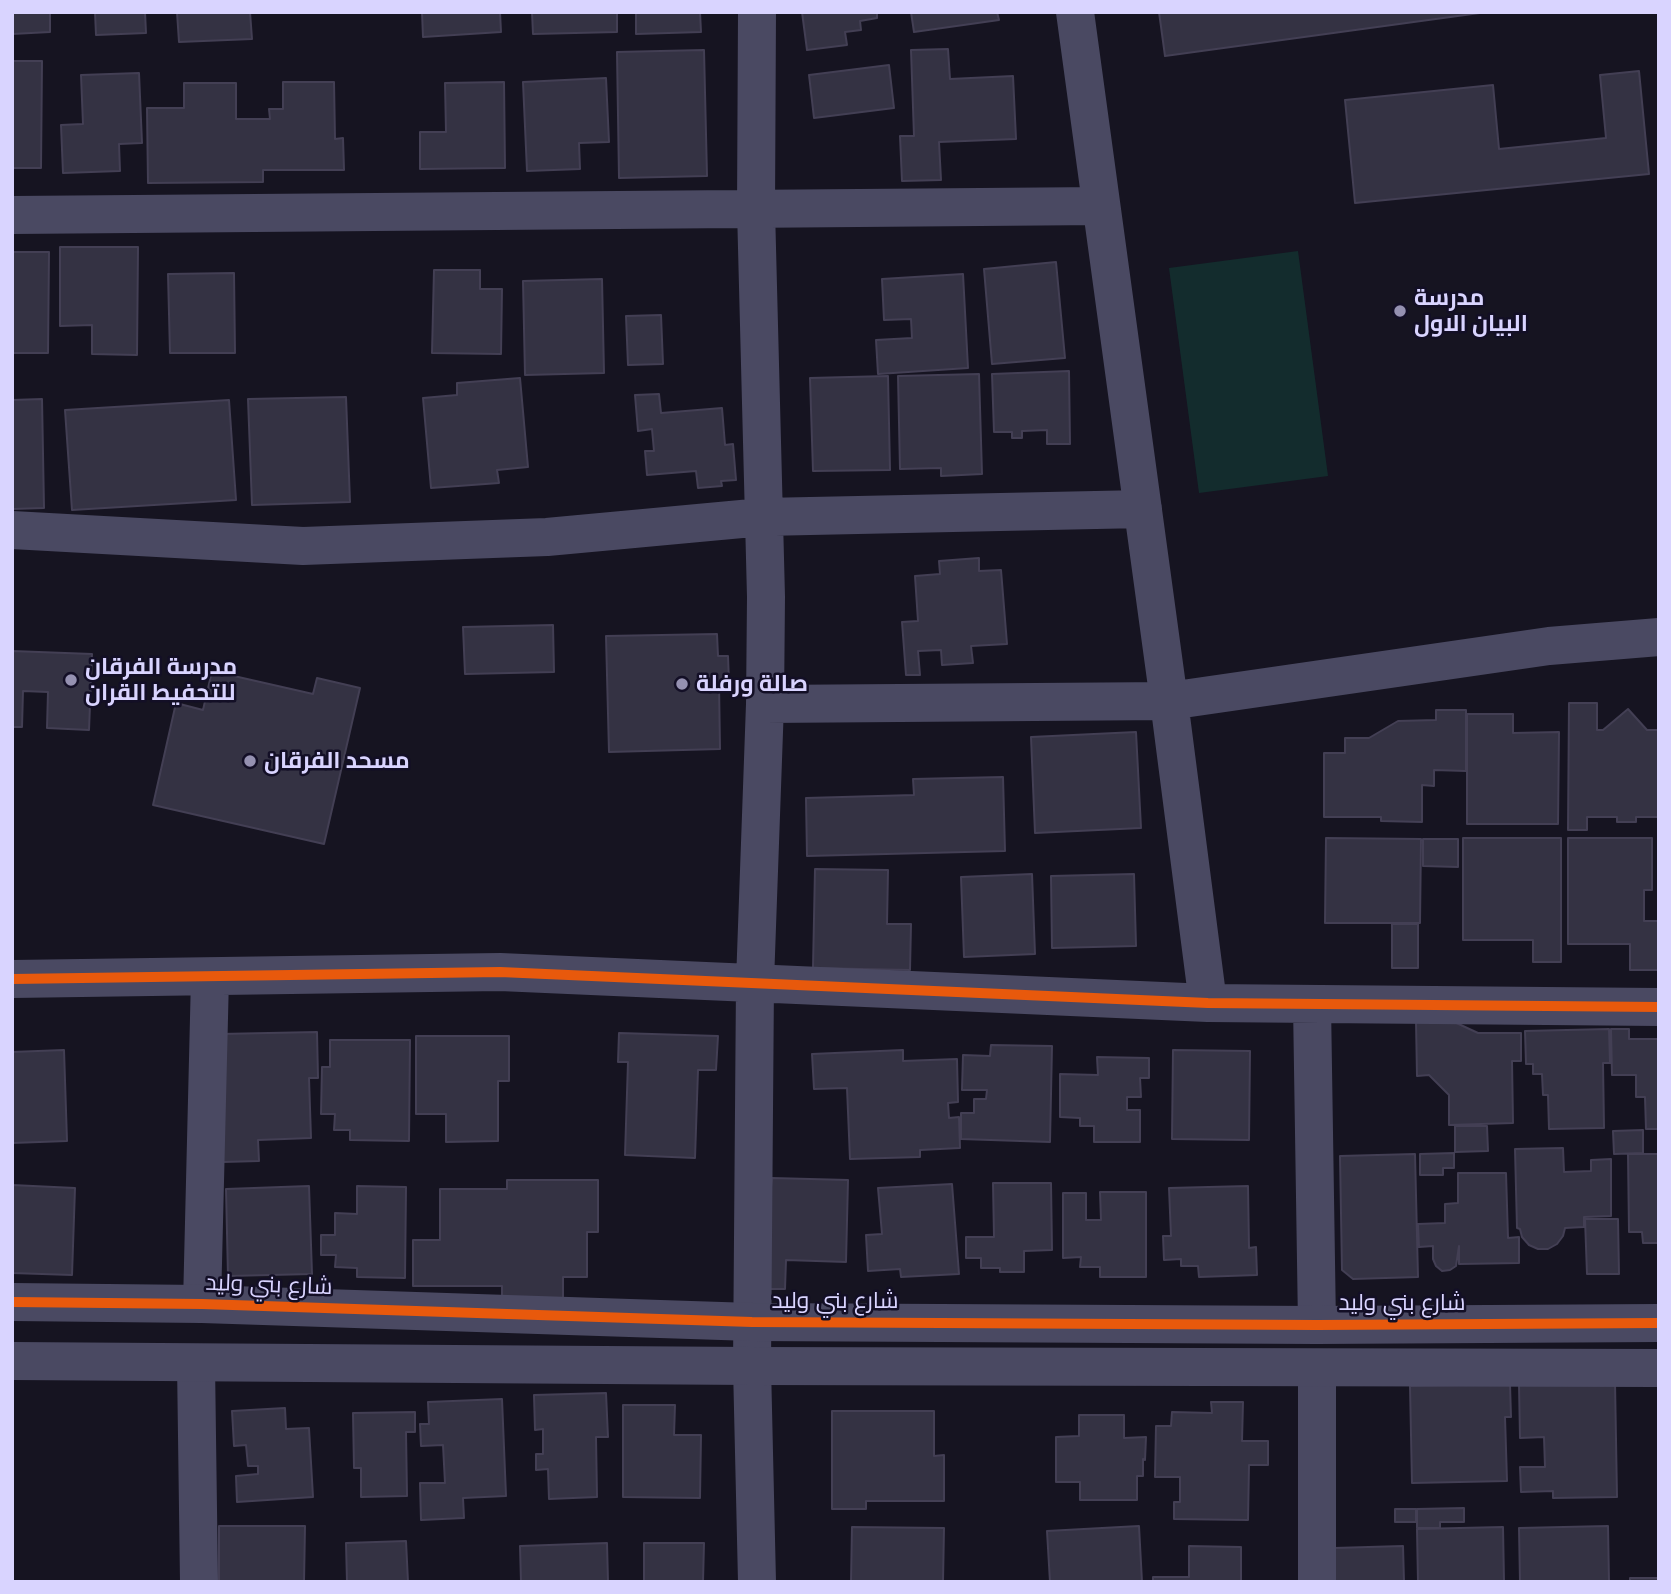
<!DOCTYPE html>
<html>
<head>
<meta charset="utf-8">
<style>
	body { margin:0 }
	#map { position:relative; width:1671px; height:1594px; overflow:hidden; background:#161421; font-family:Inter,sans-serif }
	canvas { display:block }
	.frame { position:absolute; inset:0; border:14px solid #d9d4ff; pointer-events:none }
</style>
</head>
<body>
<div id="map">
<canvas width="1671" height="1594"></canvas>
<div class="frame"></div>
</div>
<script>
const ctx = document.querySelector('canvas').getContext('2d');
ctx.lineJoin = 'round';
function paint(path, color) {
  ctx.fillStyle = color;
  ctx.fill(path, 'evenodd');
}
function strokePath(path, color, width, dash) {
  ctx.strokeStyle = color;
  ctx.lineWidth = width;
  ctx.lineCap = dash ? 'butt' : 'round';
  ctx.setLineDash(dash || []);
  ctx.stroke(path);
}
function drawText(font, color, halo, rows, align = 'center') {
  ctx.font = font + ' Inter,Cairo,sans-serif';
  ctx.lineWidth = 5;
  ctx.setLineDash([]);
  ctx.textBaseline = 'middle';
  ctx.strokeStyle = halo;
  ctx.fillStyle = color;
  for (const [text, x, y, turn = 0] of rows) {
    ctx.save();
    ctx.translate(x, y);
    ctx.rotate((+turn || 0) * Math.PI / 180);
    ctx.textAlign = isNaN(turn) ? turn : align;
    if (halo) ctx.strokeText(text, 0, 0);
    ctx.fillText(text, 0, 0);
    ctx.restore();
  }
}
paint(new Path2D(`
	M1298,251L1328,476L1199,493L1169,268Z`), '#132c2d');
const building = new Path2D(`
	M12,12H50V32L12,34Z
	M95,12H145L146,33L96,35Z
	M177,12H250L252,39L179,42Z
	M422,12H500L501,32L423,37Z
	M532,12H617V32L533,34Z
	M636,12H700L701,32L636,34Z
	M802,12H877V18L860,21L861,30L845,32L847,45L807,50Z
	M911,12H997L999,20L914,32Z
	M1159,12H1487L1165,56Z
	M948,49L950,79L1013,76L1016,139L939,142L941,180L902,181L900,136H914L911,50Z
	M704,50L707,176L619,178L617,52Z
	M12,61H42L41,168H12Z
	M889,65L894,108L814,118L809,75Z
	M1639,71L1649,174L1355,203L1345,100L1493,85L1499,149L1606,138L1600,75Z
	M139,73L142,143L119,144L120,171L63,173L61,125L83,124L81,75Z
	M606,78L609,142L579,143L580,169L527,171L523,82Z
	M283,82H334L335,139L343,138L344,170H263V182L148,183L147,108H184V83H236V119H270L269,109H283Z
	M504,82L505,168L420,169V132H446L445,83Z
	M60,247H138L137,355L92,354V325L60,326Z
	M12,252H49L48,353H12Z
	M1056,262L1065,358L992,364L984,269Z
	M434,270H480V289H502L501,354L432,353Z
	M234,273L235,353H170L168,274Z
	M963,274L968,368L878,374L876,340L912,338L911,319L884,320L882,279Z
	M602,279L604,373L525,375L523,281Z
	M661,315L663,364L628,365L626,316Z
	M1069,371L1070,444H1047V430L1022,431V438H1012V432H994L992,374Z
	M979,374L982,474L941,476V468L900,469L898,376Z
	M888,376L890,470L813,471L810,378Z
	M520,378L528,467L497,470L499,483L431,488L423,398L457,395V383Z
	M659,394L661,413L722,408L725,445L733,444L736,480L721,481L722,486L698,488L696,471L647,475L645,451H654L652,429L638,431L635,395Z
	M346,397L350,502L252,505L248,399Z
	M42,399L44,508L12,509V400Z
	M229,400L236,500L72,510L65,410Z
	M979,558V571L1001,570L1007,644L971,646L973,663L942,665L941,650L918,651L920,675H906L902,622L918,621L915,576L940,574L939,561Z
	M553,625L554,672L465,674L463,627Z
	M717,634L718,656H728L729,682L719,683L720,749L609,752L606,636Z
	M12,651L92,654L89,730L47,728L48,692L23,691L22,727H12Z
	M212,671L313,694L317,678L360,688L324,844L153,805L176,703L203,710Z
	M1569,703H1597V730H1603L1628,709L1647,730H1659V817H1636V822H1617V817H1587V830H1568Z
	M1436,710H1466V771L1434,770V786L1422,785V822L1381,821V817H1324V753H1345V738H1369L1398,721L1436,720Z
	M1467,714H1513V733L1559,732L1558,824H1467Z
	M1136,732L1141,828L1035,833L1031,737Z
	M1003,777L1005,851L807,856L806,798L914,795L913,779Z
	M1326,838L1421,839L1420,923H1325Z
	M1463,838H1561V962H1533V940H1463Z
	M1568,838H1652V890H1644V921H1659V970H1630V944H1568Z
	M1423,839H1458V867L1423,866Z
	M815,869L888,870L887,924H911L910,970L813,968Z
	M1032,874L1035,954L964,957L961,877Z
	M1134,874L1136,946L1052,948L1051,876Z
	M1392,924H1418V968H1392Z
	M1450,1020L1478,1033H1521V1061H1512L1513,1123L1449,1125V1095L1429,1075L1417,1076L1416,1021Z
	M1609,1029L1610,1063H1603L1604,1128L1549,1129L1548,1095H1543L1542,1074H1533V1064H1526L1525,1031Z
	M1611,1029H1629V1039H1659V1129H1646L1645,1097H1636V1075H1612Z
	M317,1032L318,1078H309L311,1138L258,1140L259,1161L223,1162L220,1034Z
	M619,1033L718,1036L716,1070H698L695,1158L625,1155L628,1062H618Z
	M416,1036H509V1081H498V1141L446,1142V1114H416Z
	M330,1040H410L409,1141L350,1140V1130H334L335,1114H321L322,1067H330Z
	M991,1045L1052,1046L1050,1142L961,1139V1113H974V1099H986L987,1090H962L963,1055L990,1056Z
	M64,1050L67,1141L12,1143V1052Z
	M903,1050V1061L957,1059L958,1102L948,1103L949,1118L959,1117L960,1148L920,1150V1157L850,1159L847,1088L814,1089L812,1054Z
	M1173,1050L1250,1051L1249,1140L1172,1139Z
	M1097,1057L1149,1058V1078H1140L1141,1097H1127V1110H1140V1142H1094V1126H1080V1118L1060,1117V1074L1098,1075Z
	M1455,1126H1487L1488,1151L1455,1152Z
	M1643,1130V1153L1614,1154L1613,1131Z
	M1563,1148L1564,1172L1591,1171V1160L1611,1159V1216L1584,1217V1227L1565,1228L1563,1236L1557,1244L1548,1249H1538L1529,1245L1522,1237L1520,1229L1517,1228L1515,1149Z
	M1454,1153V1168H1443V1175H1420V1154Z
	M1415,1154L1418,1277L1353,1279L1342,1270L1340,1156Z
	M1628,1154H1659V1243H1643L1642,1232H1629Z
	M1458,1173H1506L1508,1238L1519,1237V1263L1459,1264V1246L1456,1266L1450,1270L1442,1271L1436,1266L1433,1259V1246L1419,1247L1418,1224L1445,1223V1204L1458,1203Z
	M772,1178L848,1180L846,1262L786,1260L785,1289H760Z
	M507,1180H598V1232H587V1277H563V1300L502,1301V1286H413V1240H440V1189H507Z
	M993,1183H1051L1052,1250L1024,1251V1272H1000V1268H981V1258H966V1237H994Z
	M952,1184L959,1274L901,1277L900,1269L868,1271L866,1235L882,1234L878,1188Z
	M12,1185L75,1188L72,1275L12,1273Z
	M309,1186L312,1274L228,1276L226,1189Z
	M357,1186L406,1187L405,1278L357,1277V1268L335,1267L336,1255H321V1235H335V1213L357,1214Z
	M1248,1186L1249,1248L1256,1247L1257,1275L1199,1277L1198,1266H1181V1259L1164,1260L1163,1236H1171L1169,1188Z
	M1100,1192H1146V1277H1100V1267H1080L1081,1257L1063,1258V1193H1086V1220H1101Z
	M1585,1219H1618L1619,1274H1587Z
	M1615,1382L1617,1497L1553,1498V1491L1521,1492L1520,1467H1545L1544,1437L1520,1438L1519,1384Z
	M1510,1384L1511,1417H1505L1507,1481L1412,1483L1410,1386Z
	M606,1393L608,1437H596L597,1497L549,1499L548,1469L536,1470V1454H543V1429L535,1430L534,1395Z
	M502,1399L506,1496L463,1498L464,1518L421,1520L420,1483H445L443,1445L421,1446L420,1424H429L428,1402Z
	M1211,1402H1243L1242,1441H1268V1465H1249L1248,1520L1174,1519V1502H1180V1477H1155L1156,1426H1171L1172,1412L1212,1413Z
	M623,1405H675L674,1435H701L700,1498L623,1497Z
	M285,1408L286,1429L309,1428L313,1497L237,1502L236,1476L258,1474V1466H248L246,1445L234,1446L232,1411Z
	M832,1411H934V1456L944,1455V1501H866V1509H832Z
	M415,1412V1432H406L407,1496L361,1497V1468H354L353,1413Z
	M1079,1415H1124V1438L1146,1437L1145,1460L1143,1459V1476H1137V1500H1080V1482H1056V1437L1079,1436Z
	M1464,1508V1522H1440V1528H1417V1509Z
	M1395,1509H1416V1522H1395Z
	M219,1526H305L304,1582H219Z
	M1139,1526L1142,1582H1050L1047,1531Z
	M1608,1526L1609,1582H1520L1519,1528Z
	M852,1527L944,1528L943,1582H851Z
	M1503,1527L1504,1582H1418L1417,1529Z
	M406,1541L408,1582H347L346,1543Z
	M607,1543L608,1582H521L520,1546Z
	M644,1543H704L703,1582H644Z
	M1189,1546L1241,1547V1582H1153V1577H1189Z
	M1403,1546L1404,1582H1335L1334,1548Z
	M1630,1578H1659V1582H1630Z`);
paint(building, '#343243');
strokePath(building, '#433f54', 2);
strokePath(new Path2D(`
	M757,12L756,209L766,597L765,704L755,982L752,1366L757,1582
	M1075,12L1169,701L1208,1003
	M12,215L1101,206
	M12,530L303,546L547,537L763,517L1143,509
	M765,704L1169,701L1549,646L1659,637
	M12,979L500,972L1208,1003L1659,1007
	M1312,1004L1317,1325
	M202,1304L210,977
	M196,1363L199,1582
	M1317,1368V1582`), '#4a4962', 38);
strokePath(new Path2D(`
	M12,1302L202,1304L752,1322L1317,1325L1659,1323
	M12,1361L752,1366L1659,1368`), '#4a4962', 38);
strokePath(new Path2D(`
	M12,979L500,972L1208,1003L1659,1007
	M12,1302L202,1304L752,1322L1317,1325L1659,1323`), '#e8590c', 10);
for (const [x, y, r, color] of [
	[1400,311,7,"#9591b1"],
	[71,680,7,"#9591b1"],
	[682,684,7,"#9591b1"],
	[250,761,7,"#9591b1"]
]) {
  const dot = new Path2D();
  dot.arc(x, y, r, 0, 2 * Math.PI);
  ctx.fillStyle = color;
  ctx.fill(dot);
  strokePath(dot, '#130f26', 2.5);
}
drawText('bold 23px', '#d9d4ff', '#130f26', [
	["مدرسة",1414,298],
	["البيان الاول",1414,324],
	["مدرسة الفرقان",85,667],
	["للتحفيط القران",85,693],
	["صالة ورفلة",696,684],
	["مسحد الفرقان",264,761]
], 'left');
drawText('23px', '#d9d4ff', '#130f26', [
	["شارع بني وليد",269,1285,2],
	["شارع بني وليد",835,1301],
	["شارع بني وليد",1402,1303]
]);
</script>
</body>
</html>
